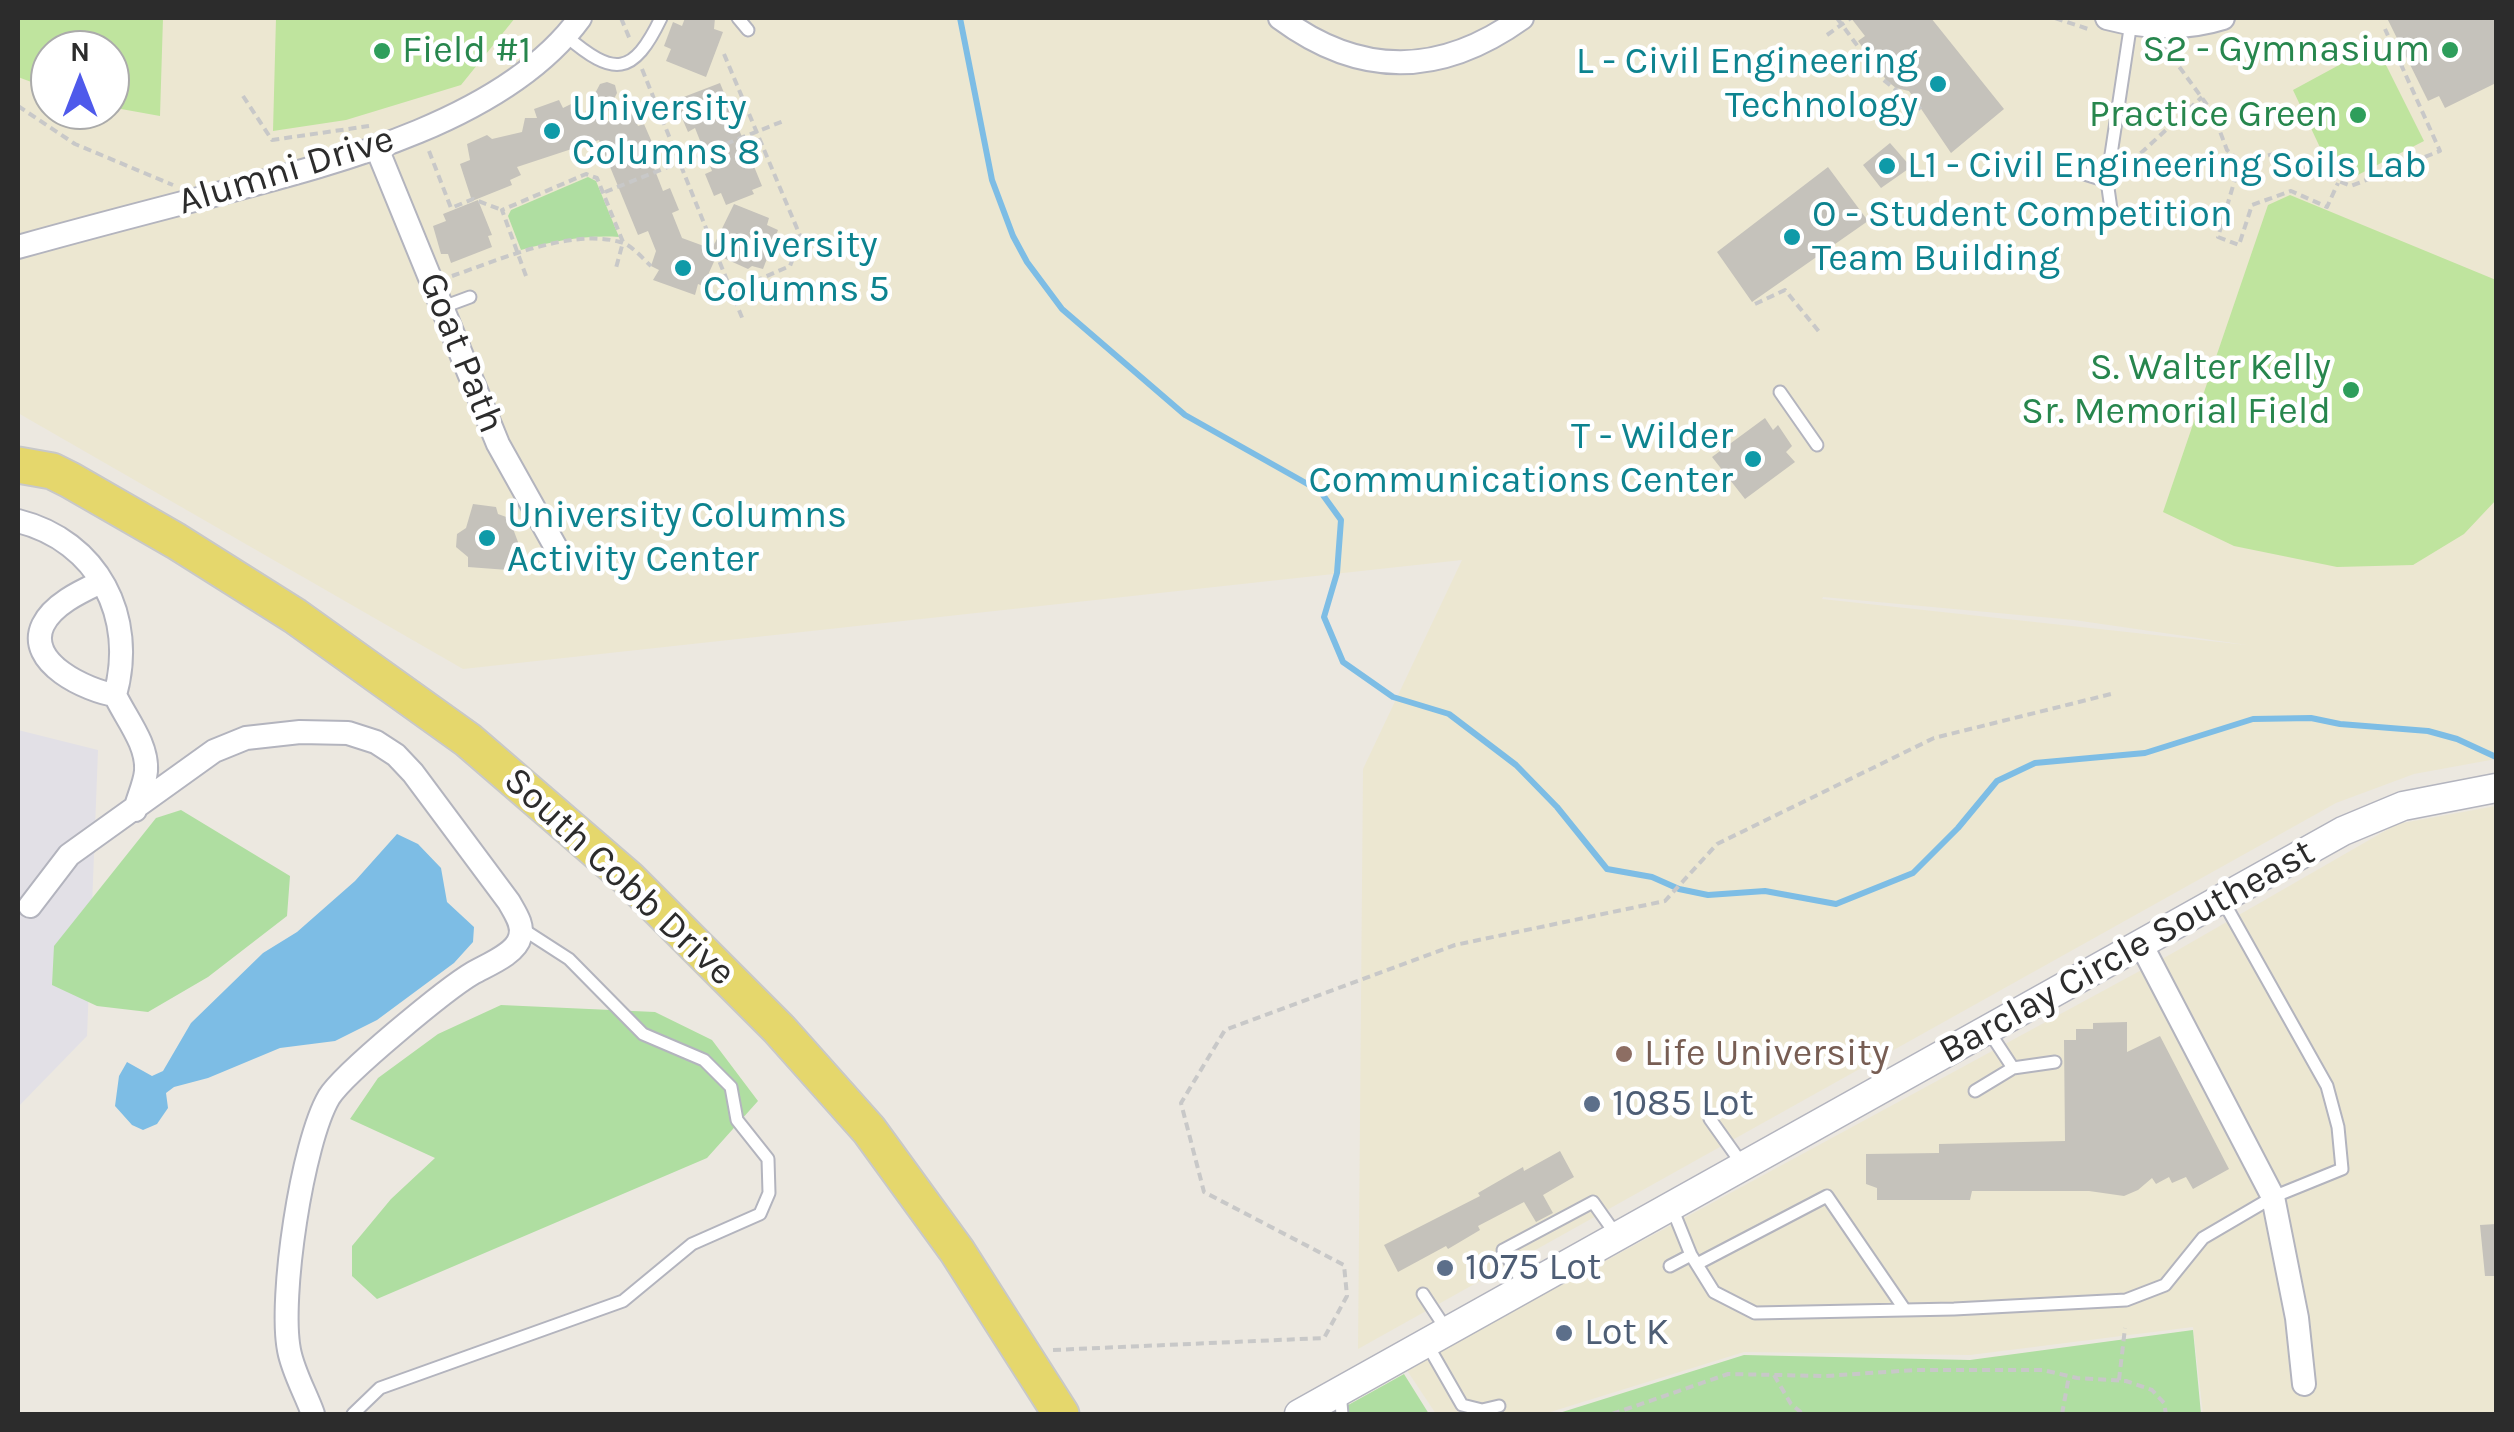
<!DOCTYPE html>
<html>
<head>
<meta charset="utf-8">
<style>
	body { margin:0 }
	#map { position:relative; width:2514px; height:1432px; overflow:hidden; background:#ece8e0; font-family:Karla,sans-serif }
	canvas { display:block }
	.frame { position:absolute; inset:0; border:20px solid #2c2c2c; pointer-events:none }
	.north { position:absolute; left:30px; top:30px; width:100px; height:100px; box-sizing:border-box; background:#fff; border:2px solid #ababab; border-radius:50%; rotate:0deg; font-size:28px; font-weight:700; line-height:40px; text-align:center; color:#2c2c2c }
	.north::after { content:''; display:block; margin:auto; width:35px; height:45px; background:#4f5aeb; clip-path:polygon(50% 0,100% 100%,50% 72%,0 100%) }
</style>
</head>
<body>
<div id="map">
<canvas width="2514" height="1432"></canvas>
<div class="frame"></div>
<div class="north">N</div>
</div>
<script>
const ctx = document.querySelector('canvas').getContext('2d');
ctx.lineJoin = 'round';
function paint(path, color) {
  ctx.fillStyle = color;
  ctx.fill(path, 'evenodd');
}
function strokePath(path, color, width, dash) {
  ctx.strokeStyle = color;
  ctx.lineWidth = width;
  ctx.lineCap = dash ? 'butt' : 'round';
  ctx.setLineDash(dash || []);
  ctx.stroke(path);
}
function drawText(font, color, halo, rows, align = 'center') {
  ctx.font = font + ' Karla,sans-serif';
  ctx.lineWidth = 9;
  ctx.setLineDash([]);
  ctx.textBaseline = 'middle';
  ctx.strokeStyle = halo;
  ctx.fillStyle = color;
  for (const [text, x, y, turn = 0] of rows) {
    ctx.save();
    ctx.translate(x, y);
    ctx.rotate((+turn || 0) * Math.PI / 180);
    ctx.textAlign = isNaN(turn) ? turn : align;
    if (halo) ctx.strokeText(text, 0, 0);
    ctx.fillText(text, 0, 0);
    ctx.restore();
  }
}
paint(new Path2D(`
	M18,730L98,750L87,1036L18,1107Z`), '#e2e0e6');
paint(new Path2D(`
	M18,18H2496V759L2414,774L2336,803L1358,1349L1363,769L1462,560L463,669L18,413ZM50,50H110V110H50ZM1823,597L2074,620L2247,645L1822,599Z
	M2496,806V1414H2203L2193,1327L1970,1355L1744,1352L1544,1414H1436L1406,1369L2171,954L2397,824Z`), '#ece7d1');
paint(new Path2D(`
	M588,177L596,181L619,237C584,235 555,241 521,250L508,216L511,210Z
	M181,810L290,876L287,916L208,977L148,1012L97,1006L52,985L54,946L156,818Z
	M501,1005L655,1012L712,1040L758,1101L707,1158L377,1299L352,1276V1246L391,1199L435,1158L350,1119L378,1078L438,1034Z
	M2193,1330L2201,1414H1556L1744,1355L1970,1360Z
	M1404,1374L1429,1414H1332Z`), '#afdea1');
paint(new Path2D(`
	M18,18H163L160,116L110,107V50H50V89L18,77Z
	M276,18H515L461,85L346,120L273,131Z
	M2376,45L2424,141L2348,180L2333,175L2293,90Z
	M2290,195L2496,280V500L2464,534L2413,565L2337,567L2234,546L2163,512L2268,205Z`), '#bfe49e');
paint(new Path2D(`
	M397,834L418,844L441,868L447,902L474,927L473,942L454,963L377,1020L335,1041L280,1048L208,1078L174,1087L166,1093L168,1108L157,1124L143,1130L132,1125L115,1106L119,1076L127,1062L152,1076L163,1071L191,1023L263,953L297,932L355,881Z`), '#7dbde5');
strokePath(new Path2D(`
	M960,18L992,180L1013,236L1027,262L1062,309L1185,415L1320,491L1341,520L1337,573L1324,617L1343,662L1393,697L1449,714L1516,765L1557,807L1607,869L1652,877L1679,889L1708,895L1765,891L1836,904L1913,873L1958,828L1997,781L2035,763L2145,753L2253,719L2311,718L2340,724L2428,731L2457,739L2496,757`), '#7dbde5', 6);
paint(new Path2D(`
	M685,18H715L714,29L723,32L706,77L666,61L671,49L664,46L673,22L682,26Z
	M1851,18H1931L2004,109L1951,153L1909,91L1896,88L1887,81L1858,41L1865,36Z
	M2387,18H2496V83L2445,108L2439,96L2428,101Z
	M607,82L615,85L617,93L602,123L633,114L638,126L644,124L654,147L647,150L663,191L670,188L679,210L672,213L682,238L712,249L734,204L769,218L767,225L778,230L763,269L752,266L748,269L717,255L703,286L698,284L695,295L653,280L659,270L651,266L656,251L648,231L638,235L599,140L517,167L521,175L510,180L512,185L472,201L460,164L470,160L467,144L487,135L492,139L522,132L525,118H537L534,109L559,100L563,108L573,103L581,120L600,84Z
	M720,83L762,186L752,190L754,194L726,205L721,193L714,196L705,174L712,171L695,128L688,132L679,111L685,108L681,98Z
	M1890,143L1911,167L1881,188L1863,165Z
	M1828,167L1868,221L1752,302L1717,252Z
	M478,200L492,235L488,236L492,247L451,263L448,254H441L433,226L446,221L443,214Z
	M1765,418L1773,430L1778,425L1792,446L1786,452L1795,462L1745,499L1712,457Z
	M473,504L496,507L498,514L509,518L518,542L517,560H508V570L468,567V557L456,547L457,534L466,528Z
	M2127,1022V1052L2160,1036L2229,1169L2193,1189L2186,1177L2172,1183L2169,1177L2156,1184L2152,1178L2138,1190L2124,1196L2089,1191H1972L1970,1200H1877V1188L1866,1184V1154L1939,1153V1144L2065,1141L2064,1040H2076V1029H2093V1023Z
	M1560,1151L1574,1177L1543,1195L1553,1213L1536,1222L1524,1202L1478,1226L1480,1230L1448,1249L1446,1246L1398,1272L1384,1245L1480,1196L1478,1193L1523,1167L1524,1171Z
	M2496,1224V1276H2485L2480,1225Z`), '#c5c2bb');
const service = new Path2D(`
	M738,18L748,30
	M566,36C614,77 633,76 661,18
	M2075,171L2107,181
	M2112,216L2107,181L2131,22
	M443,307L470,297
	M1780,392L1817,445
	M2013,1068L2055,1062
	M1975,1091L2013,1068L1988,1030
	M1710,1119L1742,1164
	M1672,1208L1691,1255L1714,1292L1755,1313L1954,1309L2126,1300L2165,1285L2203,1238L2273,1197L2342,1169L2338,1127L2327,1086L2222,899
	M1697,1264L1827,1196L1905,1310
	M1670,1266L1691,1255
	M1524,1285L1503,1250L1593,1202L1617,1236
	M1423,1294L1446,1329
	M1427,1344L1462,1405L1482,1410L1499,1406
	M1340,1392L1342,1414
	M353,1414L380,1388L623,1301L692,1244L760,1214L769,1193L768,1159L737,1120L731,1087L704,1060L643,1034L569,959L521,928`);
const minor = new Path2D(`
	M1280,18C1361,78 1441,76 1522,18
	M2107,18C2145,28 2185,30 2223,18
	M376,146L498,444L559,553
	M18,247C79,230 140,214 202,198C324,166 503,124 580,18
	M18,521C98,541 137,617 115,695
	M101,582C82,591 53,604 43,625C25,663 88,691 115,695C125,717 148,744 146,771C145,783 138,798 135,810
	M30,906L69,855L214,751L246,738L300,732L348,733L376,742L396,755L413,773L509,902C515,913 524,925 520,937C516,954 487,965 473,973C446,989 344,1073 329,1097C302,1143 279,1298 289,1350C293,1372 306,1394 313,1414
	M2141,944L2273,1197L2297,1318L2304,1384`);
const tertiary = new Path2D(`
	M1299,1414L2343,831L2403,806L2496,788`);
const primary = new Path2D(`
	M18,465L52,471L70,480L176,541L295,616L468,740L629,879L779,1029L869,1130L957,1251L1061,1414`);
strokePath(service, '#b3b4be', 15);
strokePath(minor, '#b3b4be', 26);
strokePath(tertiary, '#b3b4be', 31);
strokePath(primary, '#c8c8c8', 39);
strokePath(new Path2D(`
	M621,18L631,42
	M1837,18L1881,78L1922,110
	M2055,18L2088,29
	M1827,35L1851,18
	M2164,46L2213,113L2227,150L2240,162L2274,154L2351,186L2440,151L2385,29
	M724,54L801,238L790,266L732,291
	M642,69L743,320
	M243,96L272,140L369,126
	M18,106L75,144L173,185
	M429,151L451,208L473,199L502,210
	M2240,162L2218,237L2239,245L2252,205L2291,191L2327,207L2338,183
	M2124,173L2130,163L2202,97
	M605,192L786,120
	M452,276C499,260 570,228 620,242C631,244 642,258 651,266
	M526,276L502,210L586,174L597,178L623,242L616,268
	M1755,304L1785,290L1821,334
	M1053,1350L1324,1338L1347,1296L1344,1265L1204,1192L1181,1103L1225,1030L1455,945L1665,901L1717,844L1934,738L2111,694
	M1774,1375L1791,1404L1803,1414
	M2119,1380L2125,1328
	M1612,1414L1728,1374L1825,1376L1916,1370H2043L2077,1378L2126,1381L2152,1390L2164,1403L2166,1414
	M2062,1414L2069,1376`), '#c8c8c8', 4, [8, 5]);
strokePath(service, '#fff', 11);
strokePath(minor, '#fff', 22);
strokePath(tertiary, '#fff', 28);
strokePath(primary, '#e5d76c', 35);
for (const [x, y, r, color] of [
	[2450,50,10,"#2e9e5b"],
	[382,51,10,"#2e9e5b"],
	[1938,84,10,"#0f9aa8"],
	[2358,115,10,"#2e9e5b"],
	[552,131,10,"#0f9aa8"],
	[1887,166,10,"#0f9aa8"],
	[1792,237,10,"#0f9aa8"],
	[683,268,10,"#0f9aa8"],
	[2351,390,10,"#2e9e5b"],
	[1753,459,10,"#0f9aa8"],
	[487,538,10,"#0f9aa8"],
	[1624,1054,10,"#8d6e63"],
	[1592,1104,10,"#5c6f8a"],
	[1445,1268,10,"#5c6f8a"],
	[1564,1333,10,"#5c6f8a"]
]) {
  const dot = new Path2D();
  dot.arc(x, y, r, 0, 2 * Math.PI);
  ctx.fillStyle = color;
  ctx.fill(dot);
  strokePath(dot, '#fff', 4);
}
drawText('38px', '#27864d', '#fff', [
	["S2 - Gymnasium",2430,50],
	["Field #1",402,51,"left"],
	["Practice Green",2338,115],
	["S. Walter Kelly",2331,368],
	["Sr. Memorial Field",2331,412]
], 'right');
drawText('38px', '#0d838f', '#fff', [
	["L - Civil Engineering",1918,62,"right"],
	["Technology",1918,106,"right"],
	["University",572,109],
	["Columns 8",572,153],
	["L1 - Civil Engineering Soils Lab",1907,166],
	["O - Student Competition",1812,215],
	["Team Building",1812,259],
	["University",703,246],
	["Columns 5",703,290],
	["T - Wilder",1733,437,"right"],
	["Communications Center",1733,481,"right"],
	["University Columns",507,516],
	["Activity Center",507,560]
], 'left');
drawText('38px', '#2c2c2c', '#fff', [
	["Alumni Drive",286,171,-17],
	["Goat Path",461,353,68],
	["South Cobb Drive",619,877,43],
	["Barclay Circle Southeast",2127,952,-29]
]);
drawText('38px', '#785e54', '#fff', [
	["Life University",1644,1054]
], 'left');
drawText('38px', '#4e5e75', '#fff', [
	["1085 Lot",1612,1104],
	["1075 Lot",1465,1268],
	["Lot K",1584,1333]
], 'left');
</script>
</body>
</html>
